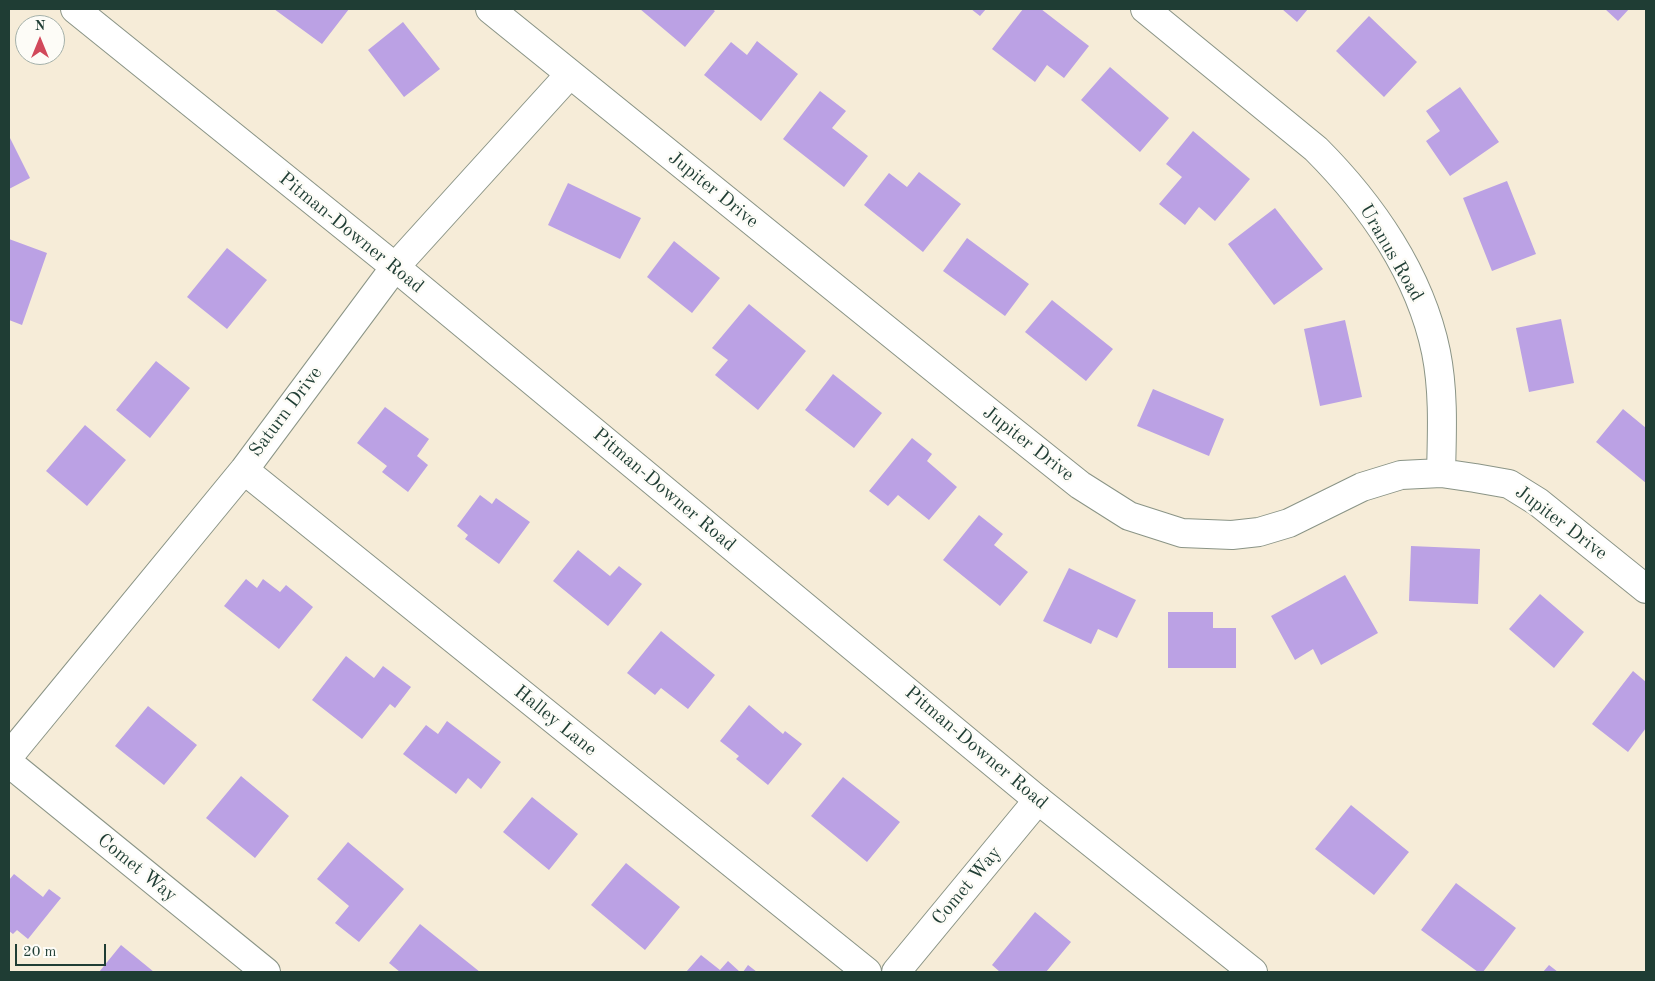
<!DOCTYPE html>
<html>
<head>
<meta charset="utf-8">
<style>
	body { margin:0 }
	#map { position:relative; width:1655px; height:981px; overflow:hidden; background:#f6ecd8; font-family:"Old Standard TT",serif }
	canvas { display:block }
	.frame { position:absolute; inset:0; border:10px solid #1f3d34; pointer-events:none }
	.north { position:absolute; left:15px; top:15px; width:50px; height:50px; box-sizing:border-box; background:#fdfcf7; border:1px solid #a4b0a9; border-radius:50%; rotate:0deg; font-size:14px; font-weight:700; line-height:20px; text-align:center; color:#1f3d34 }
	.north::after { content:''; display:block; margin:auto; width:18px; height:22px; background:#d1495b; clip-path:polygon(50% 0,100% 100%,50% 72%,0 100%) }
	.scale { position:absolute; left:15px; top:944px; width:91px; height:22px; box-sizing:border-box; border:2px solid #1f3d34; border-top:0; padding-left:6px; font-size:15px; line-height:18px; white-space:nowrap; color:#1f3d34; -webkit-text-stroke:4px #fdfcf7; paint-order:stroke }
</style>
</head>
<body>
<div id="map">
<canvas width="1655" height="981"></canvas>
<div class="frame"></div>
<div class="north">N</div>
<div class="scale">20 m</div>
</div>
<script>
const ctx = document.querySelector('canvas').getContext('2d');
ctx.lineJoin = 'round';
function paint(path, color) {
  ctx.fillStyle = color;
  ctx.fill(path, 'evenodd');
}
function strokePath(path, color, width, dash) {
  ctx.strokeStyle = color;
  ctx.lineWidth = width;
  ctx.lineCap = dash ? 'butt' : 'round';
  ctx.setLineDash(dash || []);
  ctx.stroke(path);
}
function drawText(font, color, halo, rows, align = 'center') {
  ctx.font = font + ' "Old Standard TT",serif';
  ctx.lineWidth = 5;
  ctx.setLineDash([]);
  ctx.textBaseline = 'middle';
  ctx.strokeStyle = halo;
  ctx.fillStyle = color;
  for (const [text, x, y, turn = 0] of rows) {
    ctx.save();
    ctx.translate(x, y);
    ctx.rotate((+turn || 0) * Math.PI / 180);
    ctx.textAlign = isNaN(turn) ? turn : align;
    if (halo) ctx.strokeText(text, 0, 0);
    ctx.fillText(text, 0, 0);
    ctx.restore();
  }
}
paint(new Path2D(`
	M274,9H349L322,44Z
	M640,9H712L715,11L685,47Z
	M971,9H986L980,16Z
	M1023,9H1041L1089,46L1064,78L1047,65L1035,82L992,49Z
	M1282,9H1308L1297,22Z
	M1605,9H1629L1618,21Z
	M1369,16L1417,62L1384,97L1336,51Z
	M403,22L440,69L404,97L368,50Z
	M757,41L798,74L761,121L704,75L731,42L747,55Z
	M1110,67L1169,118L1140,152L1081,100Z
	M1460,87L1499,142L1450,176L1426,141L1440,131L1426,111Z
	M820,91L846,111L832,128L868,156L844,187L783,139Z
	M1193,131L1250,179L1215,221L1199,207L1185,225L1159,204L1182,177L1166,164Z
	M9,136L30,178L9,189Z
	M919,172L961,204L923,252L864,205L889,173L907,187Z
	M1507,181L1536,254L1492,271L1463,198Z
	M568,183L641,218L620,259L548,225Z
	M1275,208L1323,269L1274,305L1228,244Z
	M967,238L1029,284L1005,316L943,271Z
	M9,239L47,253L22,325L9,320Z
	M674,241L720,278L692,313L647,277Z
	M227,248L267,280L227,329L187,297Z
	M1052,300L1113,349L1086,381L1025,332Z
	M749,304L806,351L758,410L715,375L728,360L712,348Z
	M1561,319L1574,383L1529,392L1516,328Z
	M1345,320L1362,397L1320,406L1304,329Z
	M156,361L190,388L150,438L116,410Z
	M833,374L882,413L854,448L805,410Z
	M1153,389L1224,419L1209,456L1137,426Z
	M385,407L429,439L417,456L428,465L408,492L382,472L387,466L357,443Z
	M1623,409L1646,428V483L1596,442Z
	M85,425L126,460L87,506L46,471Z
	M912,438L932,454L927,461L957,487L929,520L898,495L888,506L869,491Z
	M480,495L492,504L496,498L530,522L499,564L465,539L468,535L457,526Z
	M979,515L1003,534L994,545L1028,572L1000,606L943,560Z
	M1411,546L1480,549L1478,604L1409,601Z
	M578,550L610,576L619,566L642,584L608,626L553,581Z
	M1069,568L1136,600L1117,638L1098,629L1091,644L1043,621Z
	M1345,575L1378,633L1321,665L1313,649L1295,660L1271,616Z
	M246,579L257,588L263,579L280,592L286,585L313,607L279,649L224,606Z
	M1540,594L1584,632L1554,668L1509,629Z
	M1168,612H1213V628H1236V668H1168Z
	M661,631L715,675L688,709L661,688L655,695L627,673Z
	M346,656L374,678L383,666L411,687L395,708L390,704L362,739L312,700Z
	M1633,671L1646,682V728L1628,752L1592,724Z
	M749,705L783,734L785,731L802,744L768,785L736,759L739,756L720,741Z
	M148,706L197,745L164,785L115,746Z
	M447,721L501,762L481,789L468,778L456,794L403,754L426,725L438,734Z
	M241,776L289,816L255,858L206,818Z
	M843,777L900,822L867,862L811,816Z
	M532,797L578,834L549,870L503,832Z
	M1351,805L1409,852L1374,895L1315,849Z
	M348,842L404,889L359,942L335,923L349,906L317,879Z
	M626,863L680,907L645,950L591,905Z
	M14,874L43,897L49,889L61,898L28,939L17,930L13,934L9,931V880Z
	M1456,883L1516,928L1483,972H1478L1421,930Z
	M1035,912L1071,942L1046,972H1000L992,965Z
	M420,924L480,972H400L389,963Z
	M121,945L154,972H99Z
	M701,955L720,970L728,961L740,972H686Z
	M748,965L757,972H743Z
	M1549,965L1558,972H1543Z`), '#bba1e4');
const minor = new Path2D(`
	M490,9L971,398L1080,485L1129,516L1182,533L1232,535L1259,532L1289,523L1362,487L1401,475L1441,473L1475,478L1509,484L1538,502L1646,589
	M1145,9L1316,149C1371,204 1420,274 1436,352C1444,392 1442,433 1441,473
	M244,470L867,972
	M9,756L244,470L395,267L570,74
	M9,763L266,972
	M896,972L1038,800`);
const tertiary = new Path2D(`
	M75,9L395,267L1038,800L1253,972`);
strokePath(minor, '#8a9486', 30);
strokePath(tertiary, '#8a9486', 30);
strokePath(minor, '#fff', 28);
strokePath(tertiary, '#fff', 28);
drawText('19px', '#1f3d34', '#fdfcf7', [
	["Jupiter Drive",713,190,39],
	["Pitman-Downer Road",351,233,39],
	["Uranus Road",1391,253,60],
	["Saturn Drive",286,412,-53],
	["Jupiter Drive",1028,444,38],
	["Pitman-Downer Road",664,490,40],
	["Jupiter Drive",1561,523,37],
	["Halley Lane",555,721,39],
	["Pitman-Downer Road",976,748,40],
	["Comet Way",137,868,39],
	["Comet Way",967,886,-50]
]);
</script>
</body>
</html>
